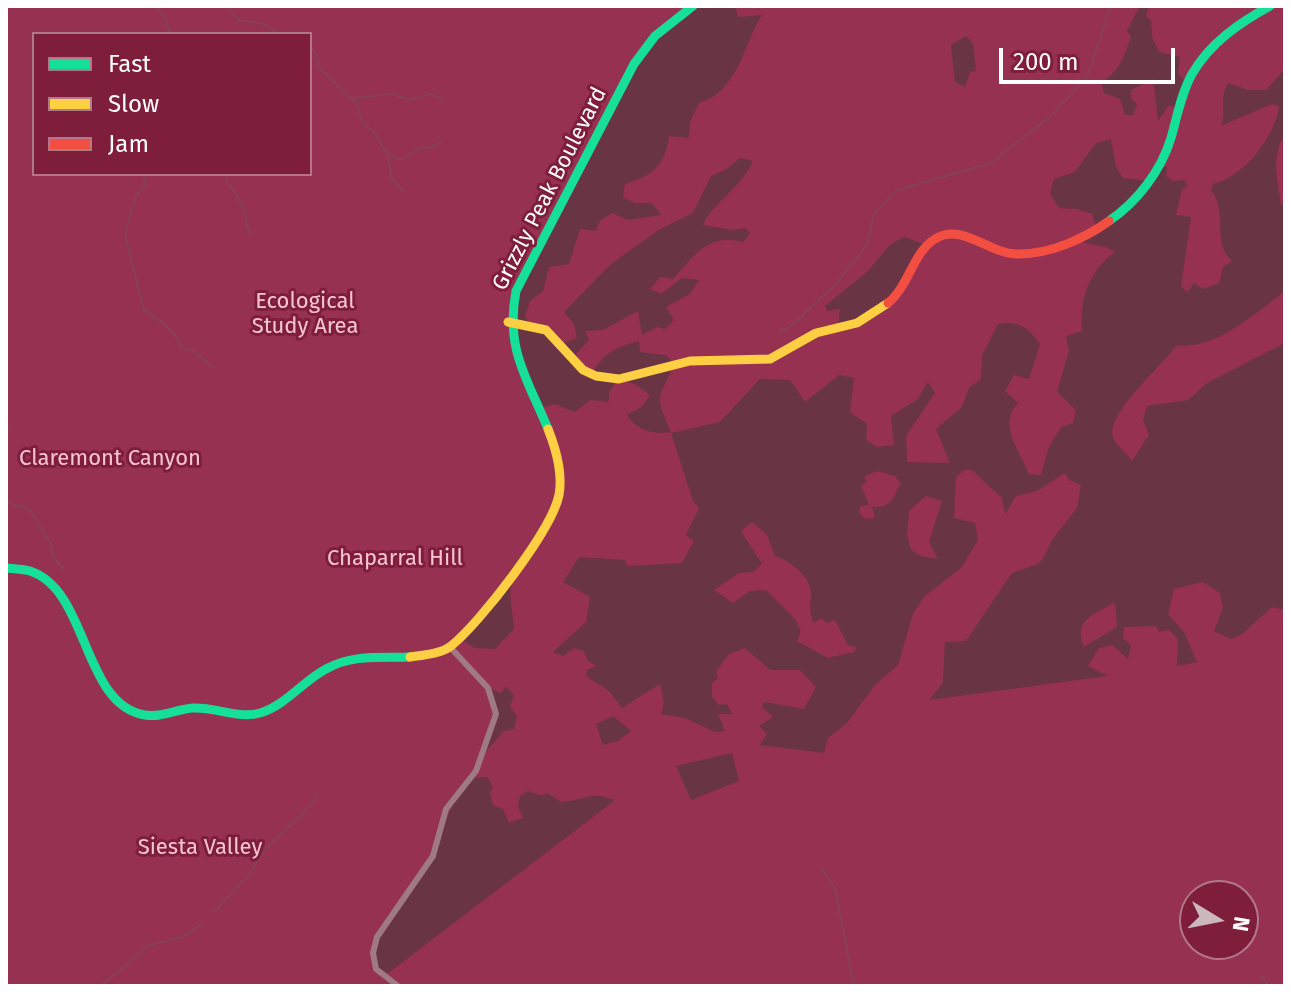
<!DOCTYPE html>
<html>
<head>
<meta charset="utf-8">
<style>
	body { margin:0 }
	#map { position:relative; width:1291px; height:992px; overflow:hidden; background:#693444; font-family:"Fira Sans",sans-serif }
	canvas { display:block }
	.frame { position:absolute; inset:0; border:8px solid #fff; pointer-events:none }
	.legend { position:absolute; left:32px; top:32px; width:280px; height:144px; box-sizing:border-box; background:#7f1e3b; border:2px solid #b27889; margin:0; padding:10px 14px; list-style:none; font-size:24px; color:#fff }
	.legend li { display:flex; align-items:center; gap:16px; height:40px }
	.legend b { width:40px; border:2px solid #b27889 }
	.north { position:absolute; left:1179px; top:880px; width:80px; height:80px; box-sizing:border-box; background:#7f1e3b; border:2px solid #b27889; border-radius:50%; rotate:100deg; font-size:22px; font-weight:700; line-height:32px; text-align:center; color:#fff }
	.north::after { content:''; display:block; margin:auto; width:28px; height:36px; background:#cab8be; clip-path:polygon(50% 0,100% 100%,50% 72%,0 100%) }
	.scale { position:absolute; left:999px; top:48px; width:176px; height:36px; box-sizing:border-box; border:4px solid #fff; border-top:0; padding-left:10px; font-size:24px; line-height:28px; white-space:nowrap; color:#fff; -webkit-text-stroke:6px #7f1e3b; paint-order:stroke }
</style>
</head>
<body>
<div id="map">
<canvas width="1291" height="992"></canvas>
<div class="frame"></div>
<ul class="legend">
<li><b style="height:10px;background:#16e098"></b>Fast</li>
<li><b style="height:10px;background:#ffcf43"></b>Slow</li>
<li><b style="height:10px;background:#f24e42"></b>Jam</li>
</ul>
<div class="north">N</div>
<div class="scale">200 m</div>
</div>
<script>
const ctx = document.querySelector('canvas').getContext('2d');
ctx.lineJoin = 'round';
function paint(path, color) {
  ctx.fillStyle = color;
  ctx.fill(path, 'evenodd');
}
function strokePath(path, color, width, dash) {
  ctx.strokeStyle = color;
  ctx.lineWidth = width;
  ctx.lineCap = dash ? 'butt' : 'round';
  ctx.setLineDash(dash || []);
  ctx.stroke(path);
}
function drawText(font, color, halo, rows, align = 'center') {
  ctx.font = font + ' "Fira Sans",sans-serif';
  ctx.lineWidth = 6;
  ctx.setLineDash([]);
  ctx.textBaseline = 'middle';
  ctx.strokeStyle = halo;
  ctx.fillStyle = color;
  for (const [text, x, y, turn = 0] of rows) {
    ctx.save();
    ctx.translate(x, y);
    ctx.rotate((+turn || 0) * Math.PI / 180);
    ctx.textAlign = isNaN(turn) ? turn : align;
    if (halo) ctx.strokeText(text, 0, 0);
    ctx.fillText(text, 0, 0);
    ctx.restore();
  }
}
paint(new Path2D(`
	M6,6H693L644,49L516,291L508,322L538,409L555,404L574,412L591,400L609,402V392L618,379L635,384L650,395L643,406L627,415C637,431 654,435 671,432C653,390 659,402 674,364L666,355L640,352L639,341C617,347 602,353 592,375L582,368L576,354L589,340L585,331L603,330L638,311L642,335L657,327L665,329L674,320L666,307L690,294L699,280L682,278L661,294L650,289L660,277L673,279C695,255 707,233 743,242L750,233L745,228L733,230L703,225C712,203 742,187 753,161L740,158L727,169L711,176L693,213L660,229L611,264L564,312L574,324L577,338L564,343L529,323L525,316L530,301L543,291L549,267L569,264L580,229L596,231L600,221L612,213L628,220L661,215L652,203H634L623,197L625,184C653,175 665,166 669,136L689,138L690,122L699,103C738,92 743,45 762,15L738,17L735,6H1140L1127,31L1131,37C1124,57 1120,71 1101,83L1104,93L1120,99L1125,115H1133L1137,104L1131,99V90L1153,79L1158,121L1169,105L1178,108L1187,84L1178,74L1180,57L1159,52L1152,37L1151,20L1146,16L1149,6H1285V69L1266,90H1248L1228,83C1219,99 1227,112 1221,126L1272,104L1279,106C1275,137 1244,177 1213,184L1211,190C1229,214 1211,243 1232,261L1223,267L1219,283L1203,289L1194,283L1188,292L1181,287L1191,217L1176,215L1182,189L1188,186L1184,180L1173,181L1166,176L1167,166L1158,169L1148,181L1123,178L1116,167L1111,139L1096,143L1075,172L1054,179L1050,194L1059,208L1077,209L1092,214L1097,228L1069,240L1106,247L1115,252C1088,272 1080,299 1082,331L1066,336L1069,351L1057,392L1076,410L1073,423L1061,427L1049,447L1041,475L1029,474C1020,451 997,424 1018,403L1005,391L1014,375L1029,379L1040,344C1028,327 1018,320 998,324L982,356L981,379L969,388L962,407L936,429L950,463L907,462L906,436L935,393L928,382L918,399L891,416L894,445L877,447L866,440L867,424L850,412L854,378L839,375L805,402L790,380L760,379L720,422L671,433L693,501L699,508L686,535L694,541L682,563L627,566L625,560L579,557L563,582L590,597L586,622L553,652L563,656L574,648L584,651L587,660L596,666L587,670L586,676L609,691L622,708L660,684L664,703L661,714L685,718L715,732L725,731L718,714H732L727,704L719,705L712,697V683L718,678L716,672L729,654L745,648L770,670H800L816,687L804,709L764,702L762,707L773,717L759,726L767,734L760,745L824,753L828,738L847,723L875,685L898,665L913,614L924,597L962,567L978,540L975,523L954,518L956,477L964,470H972L1002,498L1005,514L1016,496L1037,491L1065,473L1069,480L1081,485L1077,508L1052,540L1044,557L1038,564L1012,573L966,641L945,642L943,683L929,700L1108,676L1088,666L1099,648L1112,645L1128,659L1131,645L1123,638L1124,627L1156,626L1159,632L1169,630L1178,639L1177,666L1197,662L1184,632L1168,614L1174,589L1203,582L1220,593L1223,608L1214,631L1230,639L1241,635L1272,607L1285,610V986H6ZM34,34H310V174H34ZM966,36L973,44L976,71L970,72L965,87L955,82L951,45ZM904,237L926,245L890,302L838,328L840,309L828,311L825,306L867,272L890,245ZM515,567L510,593L514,629L495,649L475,648L459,638ZM506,687L514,695L510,707L517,716L514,729L504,731L482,756L496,705L489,688L500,693ZM613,716L631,731L618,741L603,745L596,724ZM732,753L739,781L691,800L676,766ZM487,777L493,787L490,793L493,805L503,809L509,823L523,818L518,806L520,796L528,791L542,796L547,793L561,802C582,801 595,789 614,801L383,977L373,960C382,914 419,884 438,842C452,811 446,806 473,778ZM1195,896H1243V944H1195Z
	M1285,135V205H1281C1278,181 1270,156 1285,135Z
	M1285,291V343L1207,383L1188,400L1147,406L1143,420L1149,435L1132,461C1127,453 1114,444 1113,437C1106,413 1163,365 1177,345C1214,351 1256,313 1285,291Z
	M877,471L895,476L901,484C892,495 895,508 872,507L875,518L865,519L859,513L860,506L869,505L861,486L866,482L865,476Z
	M926,496L942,501L929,542L938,559L921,556L911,550L907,535L909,511Z
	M752,522L767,535L775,556C791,561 813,578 811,597C810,608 809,612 814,623L821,618L827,623L835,620L848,645L857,647L854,652L828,658L797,641L801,631L795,619L766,590L750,591L733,603L714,590L739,573L753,572L762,564L741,531Z
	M1115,602L1117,627L1084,647C1072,619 1096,614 1115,602Z`), '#963151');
strokePath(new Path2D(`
	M156,6L165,17L170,34
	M191,6H204
	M226,6L238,20L261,23L278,32
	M310,48L316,53L320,68L356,103L363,123L375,133L387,154L392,179L403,191
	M354,98L393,94L410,100L431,94L444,100
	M388,154L402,160L422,147L429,148L441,142
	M144,174L145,186L136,196L125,234L144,311C159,319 176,330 181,347L193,351L214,368
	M225,174C228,187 240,197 244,210C247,221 245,227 252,236
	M779,331L789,328L835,285L867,245L874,214L897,190L991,163L1050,117L1087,77L1111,6
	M6,427L10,428
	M6,502L30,510L51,544L53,557L64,569
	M821,868L835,888L854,986
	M215,911L245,879L269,845L305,812L318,794
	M1262,976L1268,986
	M101,986L148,946L182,937L202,924`), '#874156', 2);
strokePath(new Path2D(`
	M398,986L376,969L373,953L377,937L433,856L446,809L476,771L496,714L488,688L450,647`), '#9f7a85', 6);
strokePath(new Path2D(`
	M1109,221C1137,202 1161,171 1171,138C1177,117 1181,94 1192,74C1210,43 1239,23 1270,6
	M548,429C527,378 505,349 516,291L634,64L655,36L693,6
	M6,568C14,569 23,569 30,571C89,590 82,705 145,715C161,718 177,709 193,708C216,707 238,719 260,713C286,705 303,681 326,669C352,654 382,658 410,657`), '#16e098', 9);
strokePath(new Path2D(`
	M508,322L546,330L583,370L596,376L619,379L690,361L770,359L816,333L857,323L888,303
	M410,657C423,655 441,654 451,646C480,623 552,530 559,495C563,473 556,449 548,429`), '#ffcf43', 9);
strokePath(new Path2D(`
	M888,303C909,286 913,252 935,239C962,222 989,254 1017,254C1048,255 1084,239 1109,221`), '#f24e42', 9);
drawText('22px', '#fff', '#7f1e3b', [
	["Grizzly Peak Boulevard",550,189,-63]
]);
drawText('22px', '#f6c6d5', '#7f1e3b', [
	["Ecological",305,302],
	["Study Area",305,327],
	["Claremont Canyon",110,459],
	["Chaparral Hill",395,559],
	["Siesta Valley",200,848]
]);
</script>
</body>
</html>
